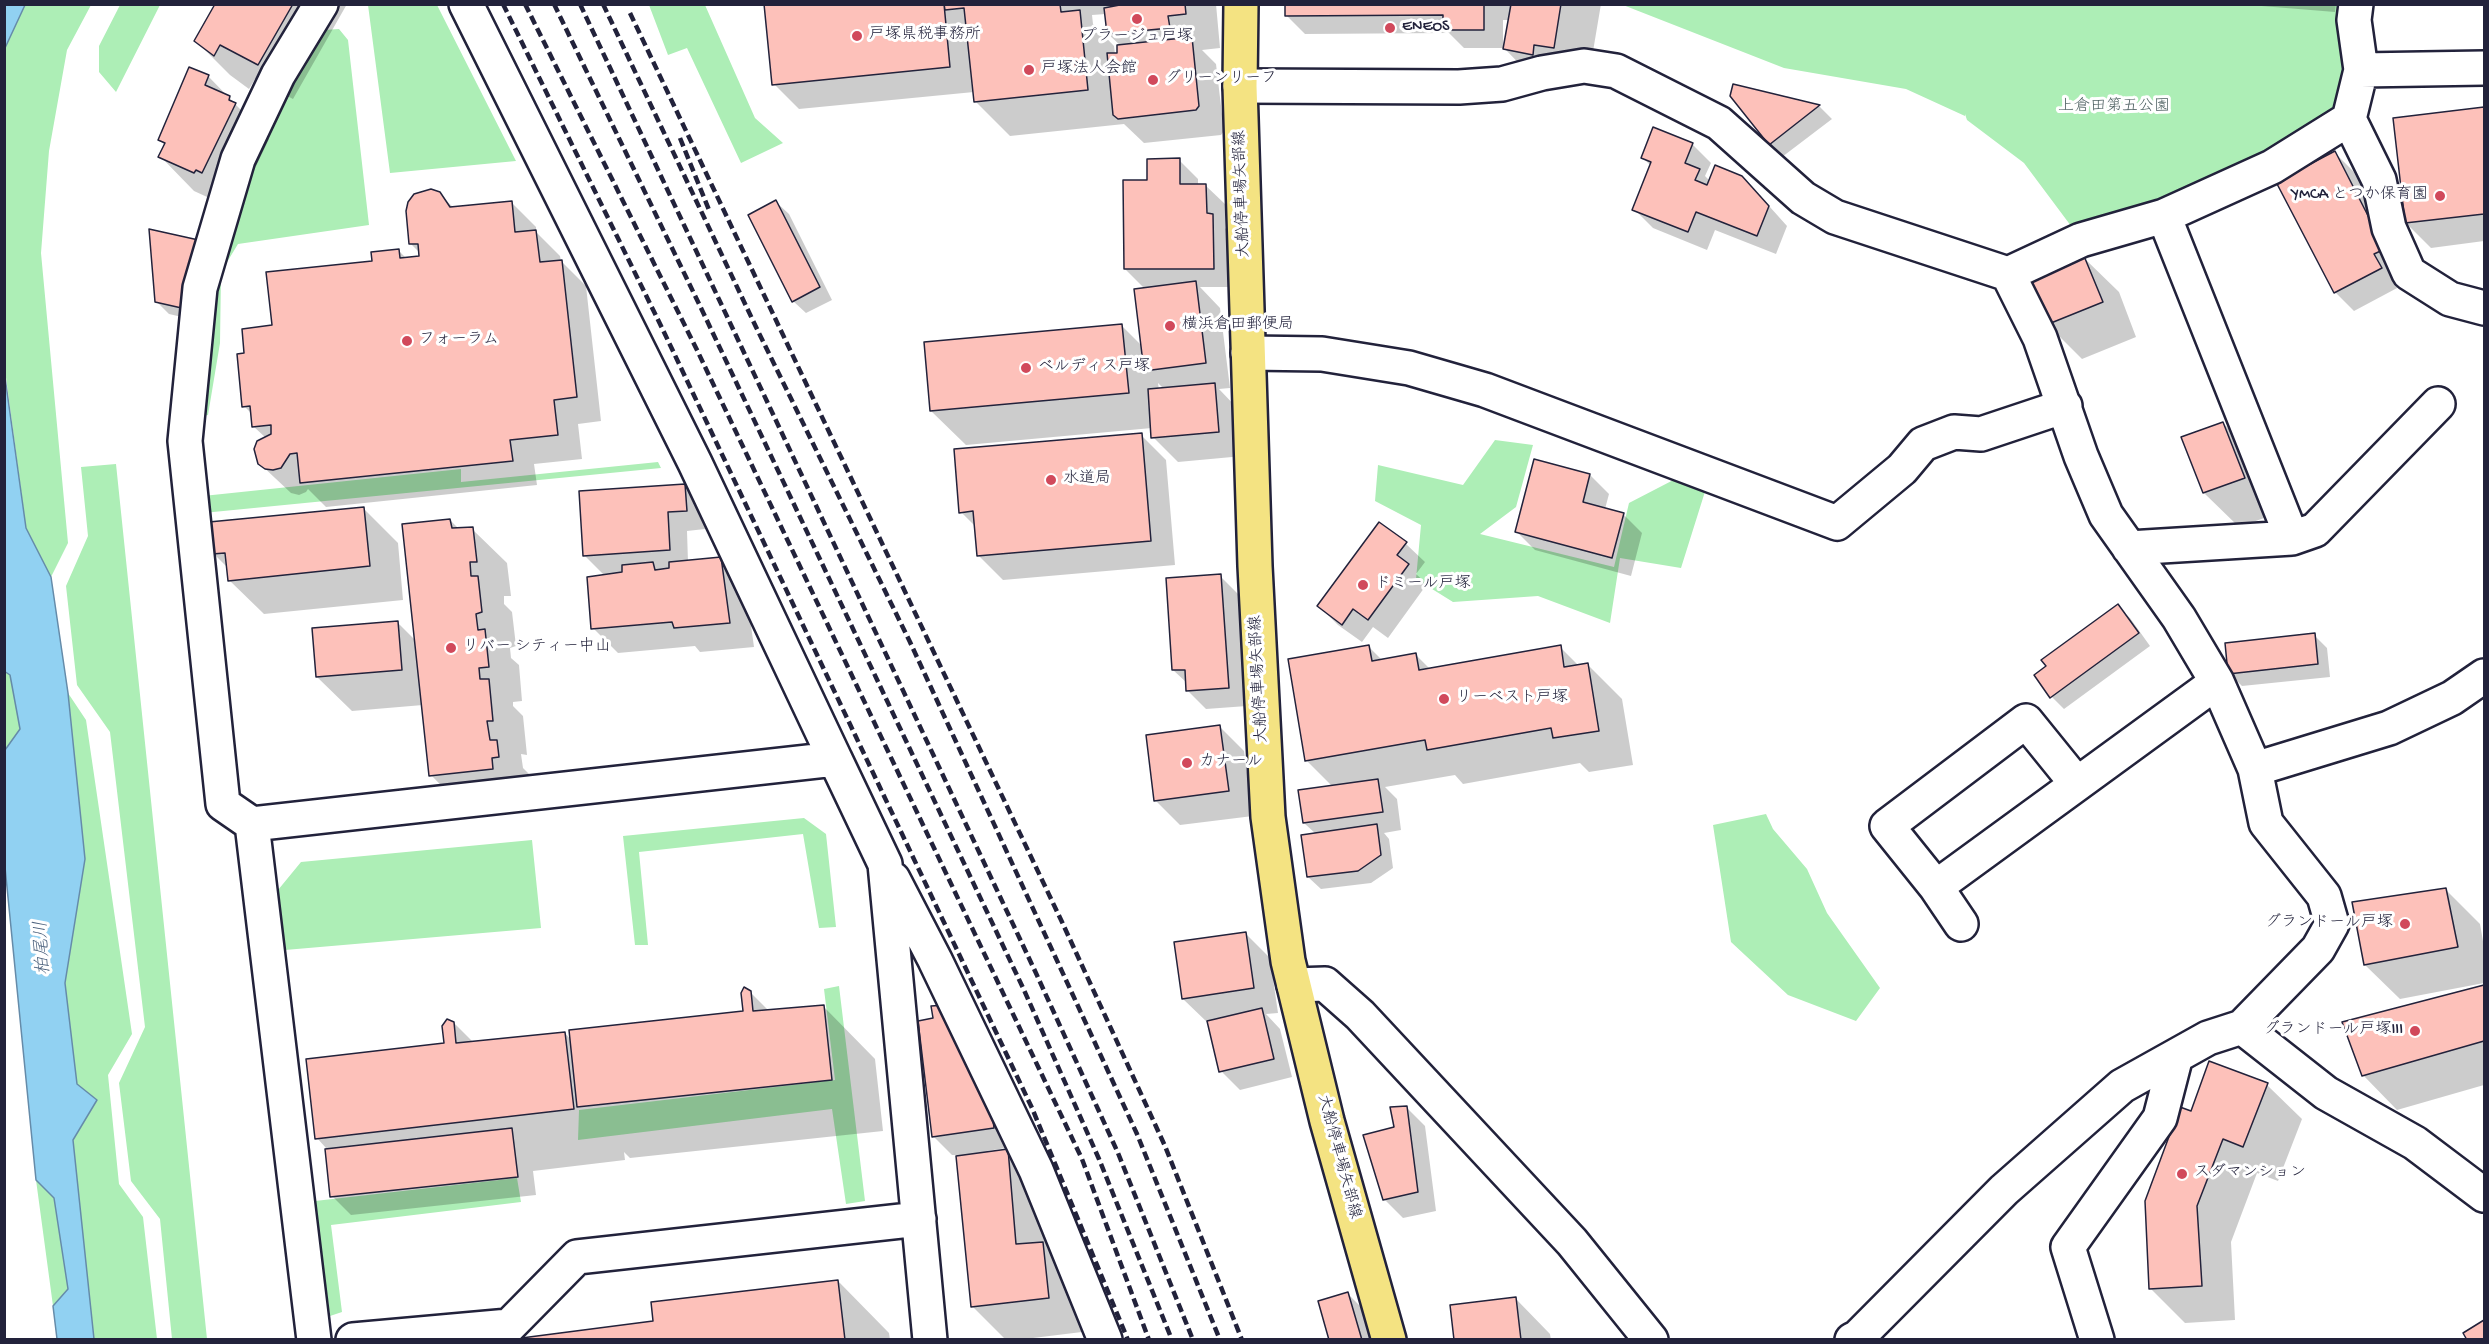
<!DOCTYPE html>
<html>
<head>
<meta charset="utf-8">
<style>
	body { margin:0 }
	#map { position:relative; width:2489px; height:1344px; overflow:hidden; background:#fff; font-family:"Gochi Hand",sans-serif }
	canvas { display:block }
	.frame { position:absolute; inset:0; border:6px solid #22223b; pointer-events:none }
</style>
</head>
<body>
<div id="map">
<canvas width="2489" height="1344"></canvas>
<div class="frame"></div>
</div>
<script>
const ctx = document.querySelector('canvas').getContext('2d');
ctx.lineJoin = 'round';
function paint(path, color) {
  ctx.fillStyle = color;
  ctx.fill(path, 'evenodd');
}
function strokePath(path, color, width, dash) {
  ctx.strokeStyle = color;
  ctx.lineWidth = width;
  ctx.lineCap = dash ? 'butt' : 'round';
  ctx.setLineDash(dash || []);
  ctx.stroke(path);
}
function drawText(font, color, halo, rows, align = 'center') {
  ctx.font = font + ' "Gochi Hand","Klee One",sans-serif';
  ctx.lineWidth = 6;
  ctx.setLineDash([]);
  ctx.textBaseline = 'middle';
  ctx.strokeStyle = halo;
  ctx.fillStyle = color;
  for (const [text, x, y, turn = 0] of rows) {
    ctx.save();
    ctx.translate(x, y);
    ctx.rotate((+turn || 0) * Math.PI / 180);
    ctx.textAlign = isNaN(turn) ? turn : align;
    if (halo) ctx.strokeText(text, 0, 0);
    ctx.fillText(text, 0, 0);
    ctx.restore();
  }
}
paint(new Path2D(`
	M25,5H91L67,50L49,151L41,253L68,543L51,577L26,528L5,370L4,48Z
	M120,5H160L116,92L99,72V46Z
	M368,5H437L516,161L390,173Z
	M649,5H705L755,118L783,143L741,163L687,48L668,55Z
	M1623,5H2340L2345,72L2336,110L2266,157L2160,203L2074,230L2024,163L1967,120L1965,114V116L1906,89L1784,68Z
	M339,29L348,40L369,225L238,244L221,272L220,343L208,415L197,417L208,291L238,188L281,96L324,30Z
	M1495,440L1533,445L1516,507L1480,534L1614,567L1629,503L1685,474L1708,482L1681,568L1620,558L1610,623L1538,596L1453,602L1416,579L1421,525L1375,501L1378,465L1463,485Z
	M658,462L661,468L203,513V496L461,469V482Z
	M116,464L207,1339H172L160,1219L131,1181L119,1083L145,1027L110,732L77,685L66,586L88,536L81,467Z
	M4,671L10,675L20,729L5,750Z
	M68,693L86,720L132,1034L108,1075L119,1184L143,1217L157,1339H94L92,1331L73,1140L97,1100L77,1084L65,983L85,859Z
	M1766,814L1773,829L1807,869L1827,913L1880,988L1856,1021L1788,995L1731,942L1713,825Z
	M804,818L826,834L836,927L819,928L803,834L639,852L648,945H635L623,836Z
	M532,840L541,928L285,950L278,890L301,862Z
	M839,986L865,1201L846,1204L832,1109L578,1140L579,1110L835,1080L824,989Z
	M517,1178L521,1202L331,1225L342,1312L330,1316L315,1201Z
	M36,1180L54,1198L68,1289L53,1306Z`), '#adeeb6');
const water = new Path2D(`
	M5,4L25,5L5,48L4,5Z
	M4,370L26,528L51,577L68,693L85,859L65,983L77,1084L97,1100L73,1140L94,1339H57L53,1306L68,1289L54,1198L36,1180L4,857L5,750L20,729L10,675L4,671Z`);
paint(water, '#91d1f2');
strokePath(water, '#658ba9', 1.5);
paint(new Path2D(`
	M217,4H347L293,99L255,79L249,89L230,75L196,41Z
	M766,4H1110L1111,9L1126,4H1216L1220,48L1202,50L1216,64L1224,131L1221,135L1144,143L1124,124L1010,136L975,101L974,92L799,109L774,84ZM1106,14L1108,34L1121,46L1119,54H1115L1114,46L1093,24L1092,15Z
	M1286,4H1601L1588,81L1569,78L1567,88L1539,84L1505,49L1510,20H1503V48H1464L1449,33L1305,34L1286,15Z
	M2237,4H2336L2335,12Z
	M208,76L269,139L237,206L229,207L194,191L160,156L165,145L159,139Z
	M1734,85L1820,107L1832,119L1782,157L1770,144Z
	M2484,109V241L2431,248L2406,223L2395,120Z
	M1692,144L1711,163L1705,176L1710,181L1761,197L1787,226L1776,254L1715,230L1707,250L1653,228L1634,209L1651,166L1643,158Z
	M2335,153L2354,172L2403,268L2392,273L2399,287L2354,311L2335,292Z
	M1179,160L1198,179V185H1205L1225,204V228L1231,234L1232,287H1200L1220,308L1230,388L1219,389L1239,410L1243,456L1178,462L1153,437L1152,428L966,445L931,411L1122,326L1143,347L1145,289L1125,269L1149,181ZM1158,383L1164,389L1159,390Z
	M439,194L454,208L511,202L536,227V232L560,256L561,261L586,286L601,421L578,424L582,459L534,464L537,485L326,507L308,489L306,492L299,495L291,493L259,463L266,438L253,426L252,414L244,406L246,354L274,326L374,262L398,250L407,259L421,257L420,253L411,244Z
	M776,202L789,214L832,300L806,313L793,301Z
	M202,243L199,321L169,314L156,301Z
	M2084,258L2119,292L2136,337L2082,359L2047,324Z
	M2223,423L2258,458L2278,513L2239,527L2204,493L2183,438Z
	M1141,435L1166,460L1175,565L1003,580L978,555L976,527L961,512Z
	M1590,475L1609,494L1605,509L1623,514L1642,533L1631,576L1535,550L1516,531Z
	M684,486L703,505L705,529L687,531L688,562L720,558L745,583L754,647L700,652L695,646L618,653L593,628L605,576L584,555Z
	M363,508L398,543L403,600L264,614L229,580L228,568L214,554Z
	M450,520L459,529H472L507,563L511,596H504V604L512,612L516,646L510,648L511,658L519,665L522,701L513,702V706L523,716L527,755L521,754L523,768L531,776L533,792L465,810L431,775L423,705L352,711L317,677L398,623L416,641Z
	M1406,544L1425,562L1416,574L1427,584L1388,638L1373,627L1362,642L1338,625L1319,606Z
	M1220,576L1239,595L1247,706L1206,709L1187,690V683L1173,670Z
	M2117,606L2130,618L2150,646L2064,709L2052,697L2048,667Z
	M2314,635L2327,648L2330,677L2242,686L2229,673Z
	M1369,647L1383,661L1416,655L1430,669L1560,647L1579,666L1587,664L1622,699L1633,765L1589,772L1580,763L1463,784L1455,775L1385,787L1397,799L1401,830L1384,833L1389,839L1393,868L1371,883L1321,889L1308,877L1316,834L1304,823L1333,787L1306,760Z
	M1219,726L1244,751L1253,816L1180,825L1155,800Z
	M2445,889L2480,924L2484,947V983L2400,999L2365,965Z
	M1245,933L1270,958L1278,1013L1266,1014L1280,1029L1292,1077L1240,1090L1221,1071L1208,1023L1183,999Z
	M2484,987V1085L2397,1110L2363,1075L2344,1023Z
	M751,993L769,1011L824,1007L875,1059L883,1131L630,1158L624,1152L625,1160L533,1171L536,1195L351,1215L332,1196L326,1148L317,1138L446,1044L454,1023L473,1042L565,1033L571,1040L745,1013Z
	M935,1019L1012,1147L987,1151V1154L1007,1151L1042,1186L1047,1248L1077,1278L1082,1332L1033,1338L1035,1340H1006L973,1307L957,1155H952L933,1136Z
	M2267,1085L2302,1119L2278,1181L2257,1173L2231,1242L2235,1320L2185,1323L2150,1288L2192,1113Z
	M1406,1107L1425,1126L1436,1211L1403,1218L1384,1199L1395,1128Z
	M838,1281L889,1333L890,1340H508L655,1322Z
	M1348,1294L1367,1313L1375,1340H1330Z
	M1516,1299L1550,1334L1551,1340H1456Z`), '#0003');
const building = new Path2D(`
	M215,4H293L258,65L220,45L214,56L194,41Z
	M764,4H944L950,67L772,85Z
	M944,4H1060L1061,12L1080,10L1088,90L974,102L964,8L945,10Z
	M1125,4H1185L1186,14L1168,16L1170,28L1107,34L1104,8Z
	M1285,4H1484V30H1443V15L1285,16Z
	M1511,4H1561L1554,48L1534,45L1533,55L1503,49Z
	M1192,37L1199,106L1196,110L1118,119L1113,115L1107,53H1117V45Z
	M189,67L209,75L205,85L230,96L229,100L236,103L202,173L196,170L194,173L158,157L165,143L158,140Z
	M1733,84L1820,105L1769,145L1730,96Z
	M2484,107V214L2405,223L2393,118Z
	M1653,127L1693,143L1685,163L1700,169L1695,180L1707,185L1715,165L1742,176L1769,206L1757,236L1696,212L1688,232L1632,210L1651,162L1641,158Z
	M2335,151L2385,249L2374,254L2382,268L2334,293L2276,182Z
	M1180,158V184H1206L1207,213L1213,214L1214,269H1124L1123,180H1147V159Z
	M431,189L440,192L450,207L512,201L515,232L536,230L540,262L562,260L577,397L554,400L558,435L510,440L513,461L300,483L297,453L290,454L281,468L273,470L265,469L258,464L254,449L257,441L271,434V425L252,427L250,406L242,407L237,354L244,353L242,329L272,325L266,272L372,261L371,252L399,249L400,258L419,256L418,244H409L406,211L408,202L414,194Z
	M776,200L820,287L792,302L748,215Z
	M149,229L203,241L186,309L155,302Z
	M2084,256L2103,302L2046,325L2027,278Z
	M1196,281L1206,363L1144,371L1134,289Z
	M1122,324L1129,393L930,411L924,342Z
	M1215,383L1219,432L1151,438L1148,389Z
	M2223,422L2245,478L2203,493L2181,437Z
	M1142,433L1151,541L977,556L973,511L959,513L954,449Z
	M1534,459L1590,474L1583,502L1624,513L1612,558L1515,532Z
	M685,484L687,511L668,512L670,550L583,556L579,491Z
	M364,507L370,566L228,581L225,553L212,554L209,522Z
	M450,519L452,528L473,527L477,562H470L471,576H478L482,612L476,614L478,630L485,629L489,667L479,668L480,679H489L493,721H487L490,740H497L499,757L492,758L493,769L429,776L402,524Z
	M1379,522L1407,542L1397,555L1409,564L1368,620L1353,609L1342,625L1317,606Z
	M721,557L730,623L674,628L672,622L591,629L587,577L622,572V565L653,562L655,570L669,568V562Z
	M1221,574L1229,688L1186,691L1185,670H1172L1166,578Z
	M2118,604L2139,633L2050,698L2034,675L2046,666L2041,660Z
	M398,621L402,670L316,677L312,628Z
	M2315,633L2318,664L2228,674L2225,643Z
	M1369,645L1372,661L1416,653L1419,670L1561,645L1564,667L1588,663L1599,731L1553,738L1551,728L1427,750L1425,740L1305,761L1288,659Z
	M1220,725L1229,791L1154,801L1146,735Z
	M1378,779L1383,812L1303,823L1298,790Z
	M1377,824L1381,855L1358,871L1307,877L1301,835Z
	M2446,888L2458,947L2364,965L2352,902Z
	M1246,932L1254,988L1182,999L1174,942Z
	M2484,985V1041L2362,1076L2342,1022Z
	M744,987L751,991L753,1011L824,1005L832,1080L577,1107L569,1030L743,1011L741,993Z
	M945,1005L991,1103L994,1128L932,1137L918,1021L933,1018L931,1006Z
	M1262,1008L1274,1059L1219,1072L1207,1021Z
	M447,1019L454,1022L456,1043L565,1032L574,1109L315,1139L306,1059L444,1043L442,1026Z
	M2209,1061L2268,1083L2243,1147L2223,1139L2197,1206L2202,1286L2149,1289L2145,1201L2180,1107L2191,1111Z
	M1407,1106L1418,1192L1383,1200L1363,1135L1394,1127L1390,1107Z
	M512,1128L518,1177L330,1197L325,1149Z
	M1008,1149L1016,1244L1043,1242L1049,1298L971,1307L956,1156Z
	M838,1280L845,1340H506L653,1321L651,1302Z
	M1348,1292L1362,1340H1329L1318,1301Z
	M1516,1297L1521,1340H1454L1450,1305Z
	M2484,1320V1340H2467L2463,1333Z`);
paint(building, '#fdc1ba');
strokePath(building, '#22223b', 1.5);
const minor = new Path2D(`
	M321,4L278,75L238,159L200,288L185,441L223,804L252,824L835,759L885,864L930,1340
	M466,4L695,463L835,759
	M2361,70L2484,68
	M1240,86L1459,87L1502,84L1542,73L1584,66L1616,71L1719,123L1803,198L1835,217L2008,274L2081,240L2164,216L2272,167L2349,119L2361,70L2354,20L2356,4
	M2349,119L2379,180L2389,228L2409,273L2450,299L2484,308
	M1248,353L1322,354L1409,368L1485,390L1837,523L1902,469L1923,444L1954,432L1981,434L2065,406
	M2292,538L2315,530L2438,404
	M2129,548L2292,538L2164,216
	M2255,769L2389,728L2452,698L2484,676
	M252,824L314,1340
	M893,879L935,960L1036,1170L1105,1340
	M1936,887L1887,826L2026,721L2077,784
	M1961,924L1936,887L2217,682
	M1294,985L1325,984L1360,1015L1572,1242L1651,1340
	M2242,1027L2326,1093L2415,1143L2484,1195
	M353,1340L509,1326L577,1257L919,1219
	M1852,1340L1858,1337L2004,1190L2122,1086L2208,1038L2242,1027L2318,949L2332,924L2324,896L2266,823L2255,769L2217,682L2179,618L2106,515L2081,456L2040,338L2008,274
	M2097,1340L2068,1247L2160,1118L2176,1056`);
const major = new Path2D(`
	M1241,4L1240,86L1255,566L1268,817L1288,961L1327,1121L1389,1340`);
strokePath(minor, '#22223b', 38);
strokePath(major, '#22223b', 38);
strokePath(minor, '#fff', 33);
strokePath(major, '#f4e382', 33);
strokePath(new Path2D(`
	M503,4L663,330L1032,1108L1128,1340
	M525,4L697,350L1082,1159L1149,1340
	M554,4L701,308L1024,990L1099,1159L1172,1340
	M580,4L1035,971L1118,1153L1193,1340
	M603,4L756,327L910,642L1137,1134L1220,1340
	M630,13L1062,922L1165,1146L1242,1340
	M680,138L709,210`), '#22223b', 4.5, [9, 4.5]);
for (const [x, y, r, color] of [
	[1137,19,6,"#d1495b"],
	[1390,28,6,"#d1495b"],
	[857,36,6,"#d1495b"],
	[1029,70,6,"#d1495b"],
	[1153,80,6,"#d1495b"],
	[2440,196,6,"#d1495b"],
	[1170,326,6,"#d1495b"],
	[407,341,6,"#d1495b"],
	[1026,368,6,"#d1495b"],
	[1051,480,6,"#d1495b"],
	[1363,585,6,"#d1495b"],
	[451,648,6,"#d1495b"],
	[1444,699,6,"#d1495b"],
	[1187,763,6,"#d1495b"],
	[2405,924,6,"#d1495b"],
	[2415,1031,6,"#d1495b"],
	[2182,1174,6,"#d1495b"]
]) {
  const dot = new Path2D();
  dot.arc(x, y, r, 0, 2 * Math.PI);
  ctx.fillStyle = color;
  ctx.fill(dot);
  strokePath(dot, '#fff', 2);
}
drawText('16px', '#22223b', '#fff', [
	["ENEOS",1402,28],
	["戸塚県税事務所",869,36],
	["プラージュ戸塚",1137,38,"center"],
	["戸塚法人会館",1041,70],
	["グリーンリーフ",1165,80],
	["YMCA とつか保育園",2428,196,"right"],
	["横浜倉田郵便局",1182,326],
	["フォーラム",419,341],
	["ベルディス戸塚",1038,368],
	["水道局",1063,480],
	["ドミール戸塚",1375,585],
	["リバー シティー中山",463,648],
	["リーベスト戸塚",1456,699],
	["カナール",1199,763],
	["グランドール戸塚",2393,924,"right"],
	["グランドール戸塚III",2403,1031,"right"],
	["スダマンション",2194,1174]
], 'left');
drawText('16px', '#4c5f60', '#fff', [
	["上倉田第五公園",2114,108]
]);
drawText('16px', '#22223b', '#fff', [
	["大船停車場矢部線",1243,194,-92],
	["大船停車場矢部線",1260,679,-93],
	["大船停車場矢部線",1338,1157,75]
]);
drawText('italic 18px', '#495f7b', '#fff', [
	["柏尾川",44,948,-93]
]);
</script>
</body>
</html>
